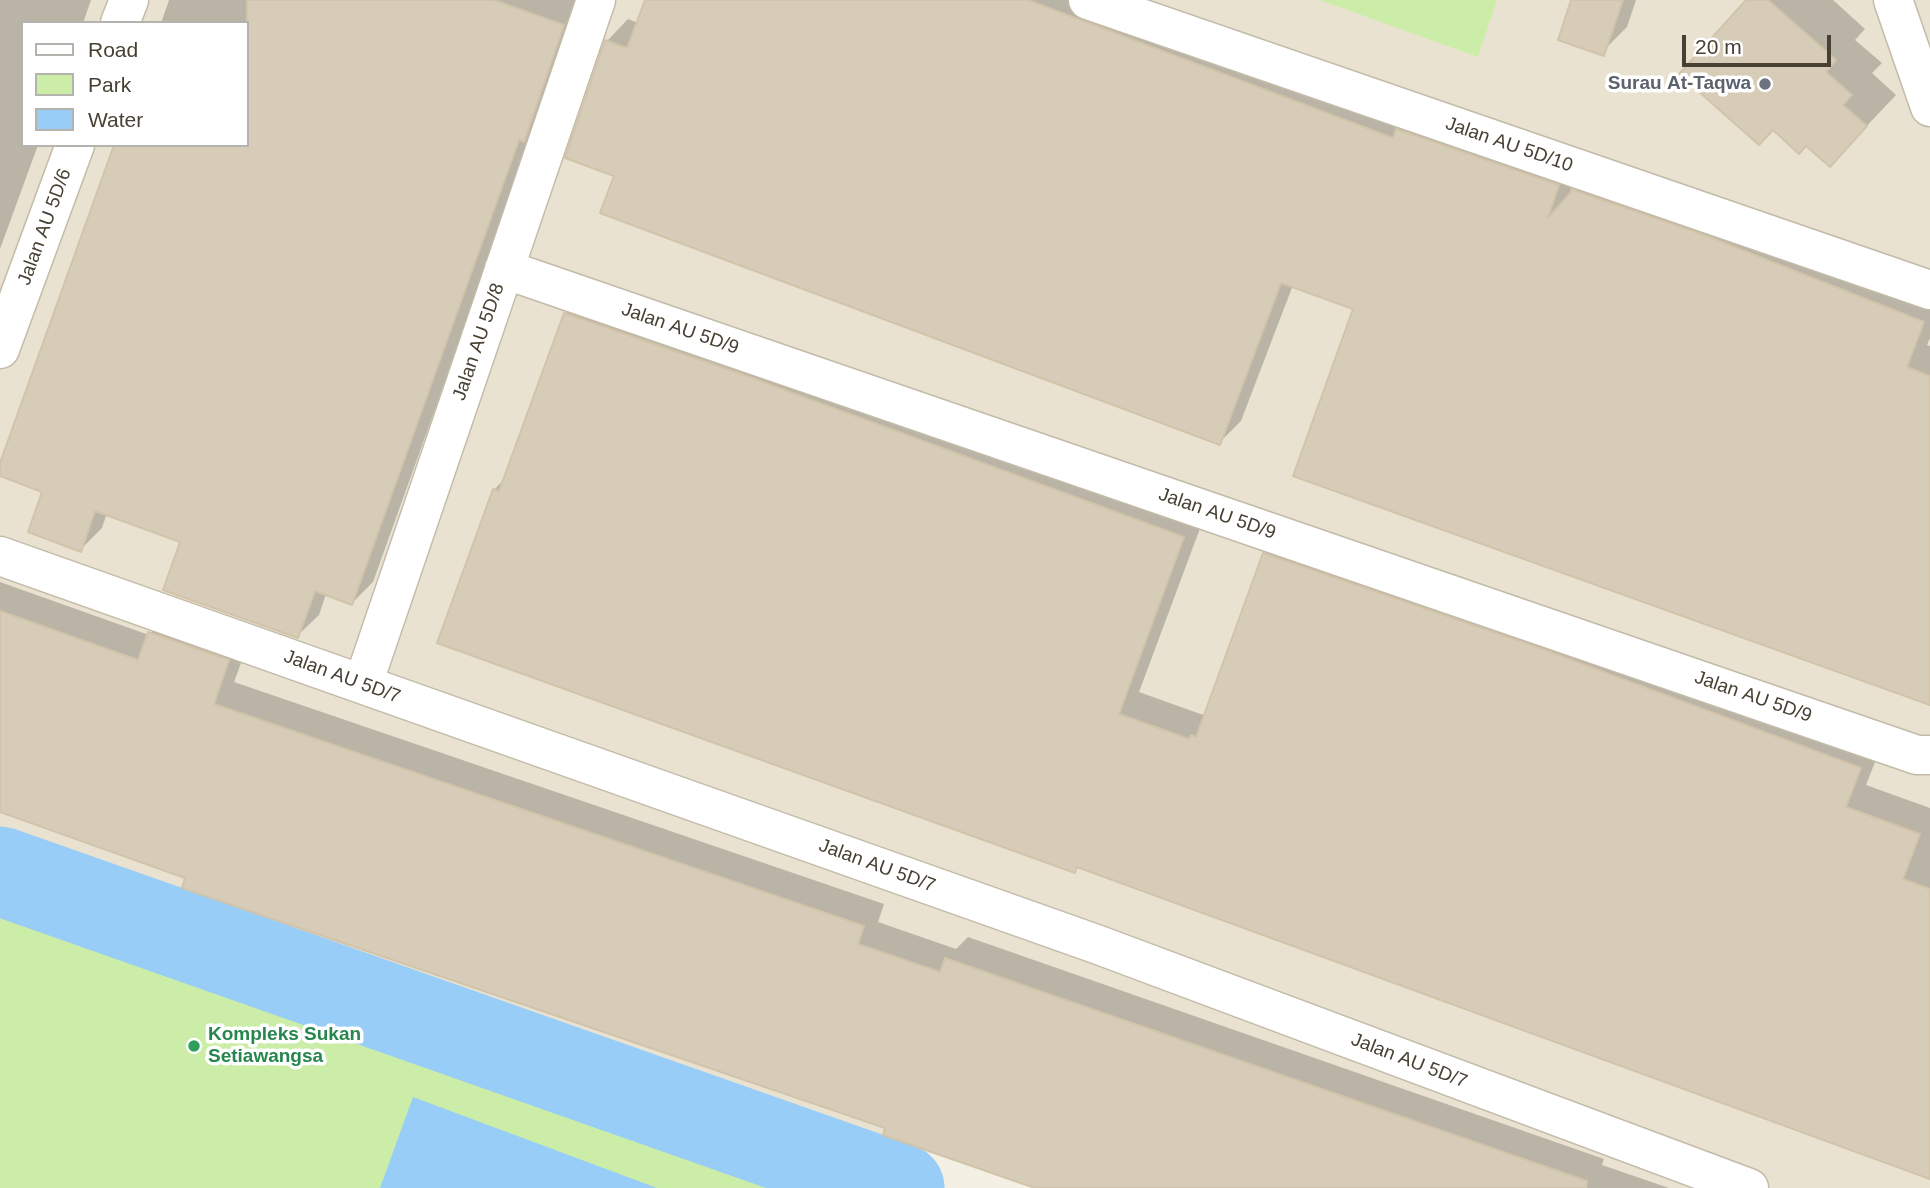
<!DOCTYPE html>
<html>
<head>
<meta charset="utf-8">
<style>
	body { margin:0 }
	#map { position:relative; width:1930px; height:1188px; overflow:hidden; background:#f4f0e4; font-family:Arial,sans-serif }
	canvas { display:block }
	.legend { position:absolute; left:21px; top:21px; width:228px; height:126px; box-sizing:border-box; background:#fff; border:2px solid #b5b3ad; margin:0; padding:9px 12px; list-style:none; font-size:21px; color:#474033 }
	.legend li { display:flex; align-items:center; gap:14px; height:35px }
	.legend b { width:35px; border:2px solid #b5b3ad }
	.scale { position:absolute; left:1682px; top:35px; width:149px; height:32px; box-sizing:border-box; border:4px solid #474033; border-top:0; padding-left:9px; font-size:21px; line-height:24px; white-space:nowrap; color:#474033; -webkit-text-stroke:5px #fff; paint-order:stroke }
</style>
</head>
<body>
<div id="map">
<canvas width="1930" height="1188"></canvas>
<ul class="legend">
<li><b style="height:9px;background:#fff"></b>Road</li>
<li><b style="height:19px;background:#cbeda7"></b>Park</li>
<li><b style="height:19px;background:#98cdf8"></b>Water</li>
</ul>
<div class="scale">20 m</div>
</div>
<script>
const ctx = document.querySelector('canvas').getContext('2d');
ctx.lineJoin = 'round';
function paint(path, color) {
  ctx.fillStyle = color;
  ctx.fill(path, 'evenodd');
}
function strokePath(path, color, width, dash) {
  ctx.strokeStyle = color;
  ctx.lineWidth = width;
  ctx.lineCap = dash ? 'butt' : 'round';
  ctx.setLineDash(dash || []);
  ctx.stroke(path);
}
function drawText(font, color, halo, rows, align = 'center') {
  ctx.font = font + ' Arial,sans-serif';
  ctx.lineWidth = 7;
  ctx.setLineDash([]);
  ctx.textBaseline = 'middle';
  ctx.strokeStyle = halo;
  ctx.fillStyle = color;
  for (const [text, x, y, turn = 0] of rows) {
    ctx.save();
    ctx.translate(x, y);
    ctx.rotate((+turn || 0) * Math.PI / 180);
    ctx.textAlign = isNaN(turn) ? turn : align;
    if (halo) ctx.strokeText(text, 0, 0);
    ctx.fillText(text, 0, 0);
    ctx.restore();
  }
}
paint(new Path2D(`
	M0,0H1930V1188H1031L0,830ZM23,23H247V145H23Z`), '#e9e2d1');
paint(new Path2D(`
	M1320,0H1497L1478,57Z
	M0,904L777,1188H0Z`), '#cbeda7');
paint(new Path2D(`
	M413,1097L657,1188H380Z`), '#98cdf8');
paint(new Path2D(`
	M0,0H91L83,23H23V145H38L0,249Z
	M169,0H574L585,4L536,128L373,582L352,603L326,594L319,615L297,636L182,541L107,513L102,528L80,550L45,491L0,474V468L247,145V23H161Z
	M646,0H1106L1580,164L1568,199L1596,170L1930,295V338L1927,345L1930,346V699L1355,308L1293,285L1241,421L1219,443L616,175L607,41L628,19L638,23Z
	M1573,0H1636L1627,27L1605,49Z
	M1748,0H1833L1865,29L1855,40L1882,63L1872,73L1896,95L1830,165Z
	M587,292L1205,515L1139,692L1206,716L1265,554L1286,533L1881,747L1866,785L1930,808V1177L1080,866L1075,871L494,490L505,478L565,314Z
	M0,582L149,635L171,611L250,639L234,682L884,904L878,922L956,949L968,937L1604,1159L1602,1165L1669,1188H1040L888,1127L0,810Z`), '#0003');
strokePath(new Path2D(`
	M0,871L900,1188`), '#98cdf8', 89);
const building = new Path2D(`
	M247,0H494L564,25L524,142L519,140L352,605L315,591L298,638L163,590L180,542L95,511L81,552L28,532L42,492L0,476V463L114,145H247Z
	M645,0H1028L1393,138L1396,129L1559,185L1548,218L1573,190L1707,236L1924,322L1907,367L1930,376V705L1293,476L1353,309L1281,283L1220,445L600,213L614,176L565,158L605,40L627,48Z
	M1571,0H1623L1604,56L1558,40Z
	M1746,0H1768L1836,60L1826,72L1852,95L1843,105L1867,126L1830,167L1806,146L1799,154L1773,130L1759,145L1679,74Z
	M564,313L744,375L1184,537L1119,714L1189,739L1191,735L1196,737L1263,553L1540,648L1861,768L1846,807L1920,834L1903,879L1930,889V1179L1077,867L1075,873L437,643L493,489L499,491Z
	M0,611L138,660L148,632L229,660L214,704L864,926L858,944L940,972L945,958L1587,1181L1586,1188H1035L883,1135L885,1128L182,888L185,878L0,812Z`);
paint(building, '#d7ccb8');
strokePath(building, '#d2c4aa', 2);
const minor = new Path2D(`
	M1088,0L1930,290
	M1893,0L1930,107
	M120,23L129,0
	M504,269L1917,755H1930
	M0,349L75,145
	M0,556L1096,944L1749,1188
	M363,684L596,0`);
strokePath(minor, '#c3bba8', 41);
strokePath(minor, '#fff', 38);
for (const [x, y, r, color] of [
	[1765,84,7,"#6b7280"],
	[194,1046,7,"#2e9e5b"]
]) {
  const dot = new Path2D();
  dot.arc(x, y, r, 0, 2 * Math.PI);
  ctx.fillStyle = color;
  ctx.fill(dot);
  strokePath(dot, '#fff', 2.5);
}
drawText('bold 19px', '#5b616d', '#fff', [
	["Surau At-Taqwa",1751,84]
], 'right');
drawText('19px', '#474033', '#fff', [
	["Jalan AU 5D/10",1509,145,19],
	["Jalan AU 5D/6",45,227,-70],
	["Jalan AU 5D/9",680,329,19],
	["Jalan AU 5D/8",479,342,-71],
	["Jalan AU 5D/9",1217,514,19],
	["Jalan AU 5D/7",342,677,20],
	["Jalan AU 5D/9",1753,697,19],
	["Jalan AU 5D/7",877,866,20],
	["Jalan AU 5D/7",1409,1061,21]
]);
drawText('bold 19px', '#27864d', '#fff', [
	["Kompleks Sukan",208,1035],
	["Setiawangsa",208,1057]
], 'left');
</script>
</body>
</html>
